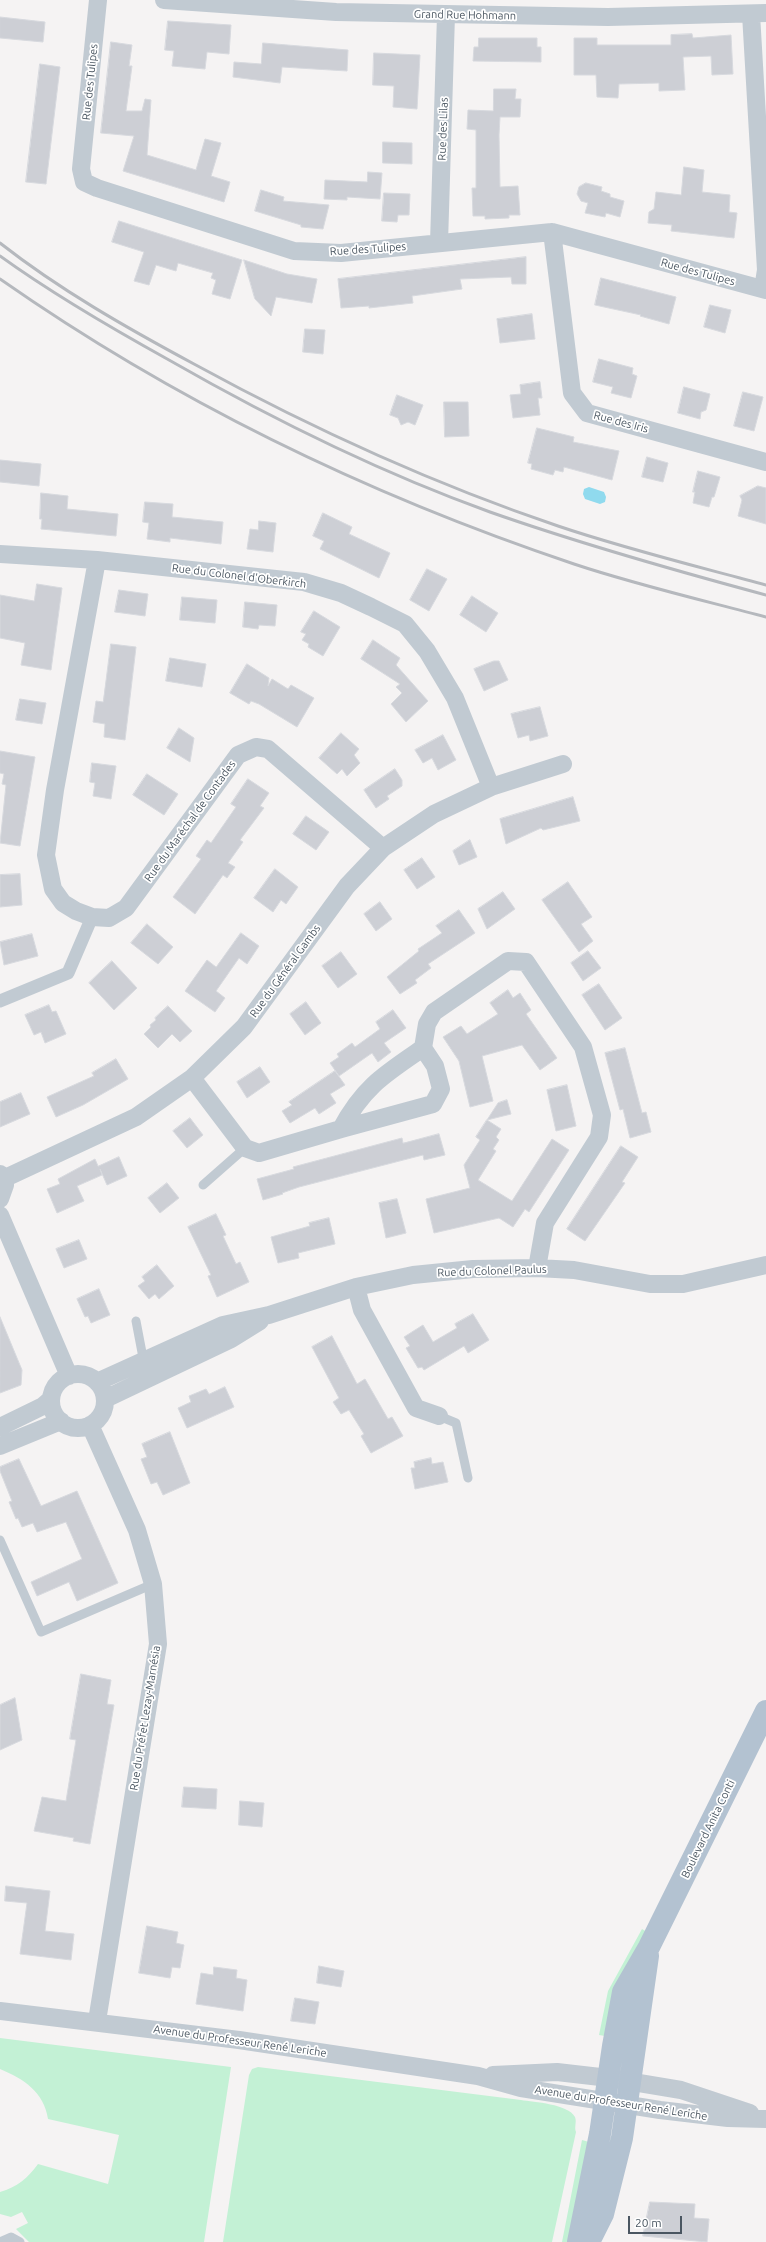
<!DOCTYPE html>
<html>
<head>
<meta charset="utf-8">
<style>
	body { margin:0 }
	#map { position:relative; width:766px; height:2242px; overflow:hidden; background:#f5f3f3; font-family:Ubuntu,sans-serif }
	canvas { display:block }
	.scale { position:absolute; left:628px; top:2216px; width:54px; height:18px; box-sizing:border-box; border:2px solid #4a5661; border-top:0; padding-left:5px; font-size:12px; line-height:14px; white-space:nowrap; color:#4a5661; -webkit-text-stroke:3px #fff; paint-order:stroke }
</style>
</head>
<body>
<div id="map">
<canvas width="766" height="2242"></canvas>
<div class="scale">20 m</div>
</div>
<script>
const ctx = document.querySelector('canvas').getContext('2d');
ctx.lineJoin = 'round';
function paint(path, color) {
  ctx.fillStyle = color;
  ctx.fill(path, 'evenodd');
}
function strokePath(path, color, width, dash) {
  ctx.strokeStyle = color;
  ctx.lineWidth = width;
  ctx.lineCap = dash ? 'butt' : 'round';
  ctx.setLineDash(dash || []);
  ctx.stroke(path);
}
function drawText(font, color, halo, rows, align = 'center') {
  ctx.font = font + ' Ubuntu,sans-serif';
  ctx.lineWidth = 3.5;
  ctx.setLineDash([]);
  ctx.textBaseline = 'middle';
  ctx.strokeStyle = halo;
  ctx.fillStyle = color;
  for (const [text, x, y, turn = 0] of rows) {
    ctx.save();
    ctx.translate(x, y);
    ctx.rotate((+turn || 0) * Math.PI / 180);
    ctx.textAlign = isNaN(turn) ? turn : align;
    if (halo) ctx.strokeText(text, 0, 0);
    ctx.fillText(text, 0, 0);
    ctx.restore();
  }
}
paint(new Path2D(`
	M642,1929L647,1932L605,2036L599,2035L608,1991Z
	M0,2038L231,2067L204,2242H29L16,2229L28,2223L22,2212L11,2217L0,2214V2192C17,2187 28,2178 38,2164L108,2184L119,2135L48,2119C44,2092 24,2079 0,2069Z
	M258,2067L521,2100C534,2102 568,2104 575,2117C577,2122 574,2127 576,2132L552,2242H223L249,2075L252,2069Z
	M582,2140L589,2142L568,2242H562Z`), '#c3f1d5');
paint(new Path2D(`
	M589,487L604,492L606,497L605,502L600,504L585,499L583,494L584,489Z`), '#90daee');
const building = new Path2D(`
	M0,17L45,22L43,42L0,38Z
	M168,21L231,25L229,54L207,52L205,69L172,66L174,51L165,50Z
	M692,34L693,38L731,35L733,74L712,75L711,56L683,57L685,90L659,91V83L619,84L618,98L597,97L596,75H574V38H597V45H671V35Z
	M479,38H537V47H541V62L473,61L474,47H478Z
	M111,42L132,45L129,66H132L126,111H142L145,99L151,100L147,155L196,170L205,139L221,143L211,176L230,182L224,202L123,171L134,136L101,133Z
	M263,43L348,50L347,71L282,67L280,83L233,77L234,62L261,64Z
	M374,53L420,55L417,109L393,107L394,86L373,85Z
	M40,64L60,67L46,184L26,182Z
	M494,89H516L515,99H521L520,117H500L499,135L500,187L518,186L520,215H509V218L485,219V216H473L472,188H476V130L467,129L468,110L493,111Z
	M383,142L412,143V164L383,163Z
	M684,167L704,170L702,192L730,195L729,212L737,213L734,238L671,231L672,225L648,223L649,212L654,209L656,192L681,195Z
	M368,172L382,173L380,199L347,197V200L324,199L325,180L367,182Z
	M586,183L602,187L601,191L610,194V197L624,201L620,217L606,213L605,217L585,213L588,203L581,201L577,194L579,187Z
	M261,190L284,197L283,201L329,205L323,229L301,227V225L255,211Z
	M384,193L410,194L409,215H398L397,222L382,221Z
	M119,221L242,260L230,299L212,294L216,280L211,278L213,273L178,263L176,271L156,265L149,285L134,281L144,252L112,242Z
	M526,257V284H512L511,277L460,279L462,289L412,296L413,303L369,308V306L341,308L338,279Z
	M244,260L287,274L317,279L312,303L276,297L271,316L255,299Z
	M601,278L676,297L669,324L640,316L641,315L595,305Z
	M710,305L731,310L725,333L704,327Z
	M532,314L535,339L500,343L497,319Z
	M305,329L325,330L323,354L303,352Z
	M599,359L633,368L632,374L637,376L631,398L611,393L613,387L593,382Z
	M540,382L542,398H538L540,415L513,418L510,395L521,394L520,385Z
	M684,387L710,394L706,410L701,412L700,419L678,413Z
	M743,392L763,397L754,431L734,426Z
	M397,395L423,405L415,425L408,422L401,425L398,418L390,415Z
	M444,402H468L469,436L445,437Z
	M537,428L574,437L573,442L619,451L612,480L564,467L563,472L555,470L553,475L531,469L532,464L528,463Z
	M647,457L668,463L663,482L642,477Z
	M0,460L41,464L39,486L0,482Z
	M698,471L720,477L714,497H712L709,507L693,503L695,492H693Z
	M758,486L766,488V524L738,516L742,500L740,496Z
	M41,493L68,496L67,509L118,514L116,536L41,529L42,519H40Z
	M145,502L173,504L172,517L223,522L221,544L170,538V542L147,539L149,523L143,522Z
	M323,513L352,527L349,534L390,553L379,578L320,549L324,541L313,536Z
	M259,521L276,523L273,552L247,549L250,529L258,530Z
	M427,569L447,579L429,611L410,600Z
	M37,584L62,588L51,670L21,665L25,643L0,638V595L34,601Z
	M119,590L148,594L145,616L115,612Z
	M472,596L498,613L486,632L460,615Z
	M182,597L217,600L215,623L180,620Z
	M245,602L277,605L275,626L259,625L258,629L243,627Z
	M314,611L340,627L323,656L308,647L309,644L302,640L306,634L301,632Z
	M373,640L400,658L396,665L428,701L406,722L391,704L402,693L396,687L400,684L361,659Z
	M111,644L136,647L125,740L104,737L105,724L93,722L96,701L103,702Z
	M170,658L206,664L202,687L166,681Z
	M494,661H499L508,680L484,691L474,669Z
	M247,664L269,678L268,686L272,679L288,689L291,685L314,698L297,727L259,704L251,701L249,704L230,693Z
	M20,699L46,703L42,724L16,720Z
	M540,707L548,736L530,741L529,735L518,738L511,714Z
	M179,728L194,738L190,762L167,748Z
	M341,733L359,749L354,755L360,763L347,776L342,769L337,774L319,758Z
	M443,735L456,760L438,770L432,758L423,763L415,750Z
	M0,751L35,757L20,846L0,843L6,785L2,784L4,774L0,773Z
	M92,763L116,766L111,799L93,796L95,783L90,782Z
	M395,769L402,780V786L387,796L389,799L376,808L364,790Z
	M147,774L178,794L164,815L133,795Z
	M248,779L269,793L260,806L264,808L240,840L243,842L228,863L235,867L227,878L223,875L195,914L173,897L201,859L196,856L200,850L207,840L211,843L236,807L231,804Z
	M573,797L580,821L543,830L541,828L506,844L500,819Z
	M306,816L329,832L316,850L293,834Z
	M470,840L477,857L459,865L453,851Z
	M422,858L435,877L417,889L404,870Z
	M275,869L298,887L286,904L281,900L273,912L254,898Z
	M20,874L22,905L0,907V875Z
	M568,882L592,917L581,924L593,941L579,952L542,900Z
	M503,892L515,909L487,929L478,909Z
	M380,902L392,919L376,931L364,914Z
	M459,910L475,933L428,964L431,968L415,980L417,983L400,994L387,977L419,951L418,949L442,933L436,926Z
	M147,924L173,947L158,964L131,943Z
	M241,933L259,946L247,964L239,958L216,991L225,998L215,1012L185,991L207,960L216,967Z
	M32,934L38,956L4,965L0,942Z
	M588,951L601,968L583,981L571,963Z
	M341,952L357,974L338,988L322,966Z
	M112,961L137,988L114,1010L89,983Z
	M599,984L622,1018L605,1030L582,995Z
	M508,990L513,998L520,993L531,1010L526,1014L557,1058L540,1070L522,1045L482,1056L493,1101L470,1107L459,1061L443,1037L461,1026L467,1034L498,1014L490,1003Z
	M306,1002L321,1023L305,1035L290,1014Z
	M49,1005L52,1012L56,1011L66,1034L45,1043L41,1032L34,1035L25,1015Z
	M168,1006L192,1031L180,1042L172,1034L158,1048L144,1034L151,1027L150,1025L156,1020L155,1018Z
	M393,1010L406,1028L384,1043L391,1052L378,1062L372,1053L339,1076L330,1063L339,1057L337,1054L352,1043L355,1047L380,1029L376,1022Z
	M625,1048L642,1113L646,1112L651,1132L630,1138L623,1109L620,1110L605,1053Z
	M116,1059L128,1079L83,1105L56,1117L47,1097L94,1076L92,1073Z
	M260,1067L270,1082L247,1098L237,1082Z
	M335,1071L345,1085L330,1094L336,1103L319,1114L315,1108L290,1123L282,1111L292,1105L289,1102Z
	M567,1085L576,1126L556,1131L547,1090Z
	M21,1093L30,1114L0,1127V1102Z
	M507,1100L511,1114L487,1120L498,1103Z
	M190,1118L203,1135L187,1148L173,1131Z
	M487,1120L501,1129L496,1137L499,1140L493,1149L496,1151L478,1180L512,1201L552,1139L569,1150L529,1212L525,1209L513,1227L499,1218L434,1233L426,1199L470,1188L464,1165L480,1140L476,1137Z
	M439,1134L445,1155L424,1160L423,1155L415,1157L299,1187L282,1193L283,1194L263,1200L257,1179L294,1169L293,1167L402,1138L403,1143Z
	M621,1146L638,1157L622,1182L625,1183L585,1241L567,1229Z
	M119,1157L127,1176L107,1185L100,1169L102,1175L77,1186L84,1201L57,1213L47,1189L60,1184L58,1179L95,1159L98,1166Z
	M167,1183L179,1198L160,1213L148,1198Z
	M397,1199L406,1233L386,1238L379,1203Z
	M216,1214L226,1235L223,1236L236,1264L240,1262L249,1282L217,1297L208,1276L211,1275L188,1227Z
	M329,1218L335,1244L298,1253L299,1258L278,1263L271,1237L310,1226L309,1223Z
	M79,1240L87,1259L64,1268L56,1249Z
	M157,1265L174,1286L159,1299L155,1294L149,1299L138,1286L145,1281L142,1277Z
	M99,1289L110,1315L91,1323L88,1316L85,1317L77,1299Z
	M473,1314L489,1340L468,1353L464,1346L424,1370L422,1367L418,1368L406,1348L410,1346L404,1337L423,1325L433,1342L457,1328L455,1324Z
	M0,1317L22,1370L21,1385L0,1393Z
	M332,1336L357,1384L365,1379L388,1419L392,1417L403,1436L371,1453L361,1436L364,1434L349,1410L341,1414L333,1402L339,1398L312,1347Z
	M225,1387L234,1407L187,1428L178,1408L191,1402L189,1396L206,1389L209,1394Z
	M170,1432L190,1483L163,1495L157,1482L151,1484L141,1459L147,1457L142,1444Z
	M431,1458L432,1464L443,1462L448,1482L415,1489L411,1468H415L414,1462Z
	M19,1459L41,1506L77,1491L118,1583L77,1601L69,1582L37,1596L31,1582L82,1559L66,1522L37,1532L33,1523L22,1527L18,1518L16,1519L9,1502L12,1501L0,1471V1467Z
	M81,1674L111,1680L107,1704L114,1705L90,1844L73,1841L74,1838L34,1831L42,1797L66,1801L76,1740L70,1739Z
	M15,1698L22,1740L0,1750V1705Z
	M184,1787L217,1789L216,1809L182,1807Z
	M240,1801L264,1803L262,1827L239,1825Z
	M6,1886L50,1891L45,1931L74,1934L71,1960L20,1954L27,1903L5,1901Z
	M147,1926L178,1932L176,1943L184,1945L180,1968L172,1967L170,1978L139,1973Z
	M319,1966L344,1971L341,1987L317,1983Z
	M214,1967L237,1970L236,1978L247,1980L243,2011L196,2004L201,1973L213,1975Z
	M295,1998L319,2002L315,2024L291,2021Z
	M650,2202L695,2204L694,2218L709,2219L707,2242L643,2236Z`);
paint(building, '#cdcfd5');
strokePath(building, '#d7d9de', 1);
strokePath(new Path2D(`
	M203,1185L245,1148
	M136,1321L144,1363
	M439,1416L456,1423L468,1478
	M0,1540L41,1632L153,1584
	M0,2242L11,2237L20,2242`), '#c1cad2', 9);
strokePath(new Path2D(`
	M0,1001L68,973L92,917`), '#c1cad2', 13);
strokePath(new Path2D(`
	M98,0L81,169L84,182L97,188L294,251L341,253L552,232L766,290
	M164,0L336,12L608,17L766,13
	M751,14L766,270L763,289
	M552,232L572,393L587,413L766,462
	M439,243L446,15
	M0,554L97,560L304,582L341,593L371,607L405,624L427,651L455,698L491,787
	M97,560L55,790L46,855L53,889L63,903L76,911L92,917L109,918L126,908L238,755L256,747L268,749L383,848
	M192,1078L245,1148L259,1153L341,1129C363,1087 385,1074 423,1048L427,1024L434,1012L508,961L526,962L583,1047L602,1115L599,1137L545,1223L537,1268
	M341,1129L433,1104L441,1089L435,1066L423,1048
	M0,1174L5,1185L0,1199
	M3,1179L136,1117L192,1078L244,1027L347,886L383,848L434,814L491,787L563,764
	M0,1215L69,1376
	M356,1287L362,1310L416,1408L439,1416
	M51 1401a27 27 0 1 1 54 0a27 27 0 1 1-54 0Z
	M97,1382L223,1325L269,1315L356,1287L413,1275L473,1269L537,1268L574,1270L650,1284H683L766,1265
	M105,1399L231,1339L260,1321
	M90,1425L137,1530L153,1584L158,1644L97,2021
	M0,1427L43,1406L51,1399
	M0,1446L61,1421
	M0,2011L239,2040L478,2076L521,2088L660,2110L728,2118L766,2119
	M493,2075L557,2072L609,2078L681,2090L750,2113`), '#c1cad2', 18);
strokePath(new Path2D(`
	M578,2242L600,2134L613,2046L623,1992L649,1947L766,1711
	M589,2242L603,2214L622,2138L648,1956`), '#b3c2d1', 22);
strokePath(new Path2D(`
	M0,243C60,290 127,328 194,364C311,428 431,483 558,526C626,549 696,566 766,585
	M0,256C54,295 111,328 169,360C272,419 379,472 490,512C581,544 673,570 766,595
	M0,279C176,402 371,496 574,564C637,585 702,600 766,617`), '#b5b8bd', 3);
drawText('11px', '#4a5661', '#fff', [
	["Grand Rue Hohmann",465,15,1],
	["Rue des Tulipes",90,82,-84],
	["Rue des Lilas",443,129,-88],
	["Rue des Tulipes",368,249,-4],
	["Rue des Tulipes",698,272,15],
	["Rue des Iris",621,422,15],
	["Rue du Colonel d'Oberkirch",239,576,7],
	["Rue du Maréchal de Contades",190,821,-54],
	["Rue du Général Gambs",285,971,-54],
	["Rue du Colonel Paulus",492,1271,-2],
	["Rue du Préfet Lezay-Marnésia",145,1718,-81],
	["Boulevard Anita Conti",708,1829,-64],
	["Avenue du Professeur René Leriche",240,2041,8],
	["Avenue du Professeur René Leriche",621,2103,9]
]);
</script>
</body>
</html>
